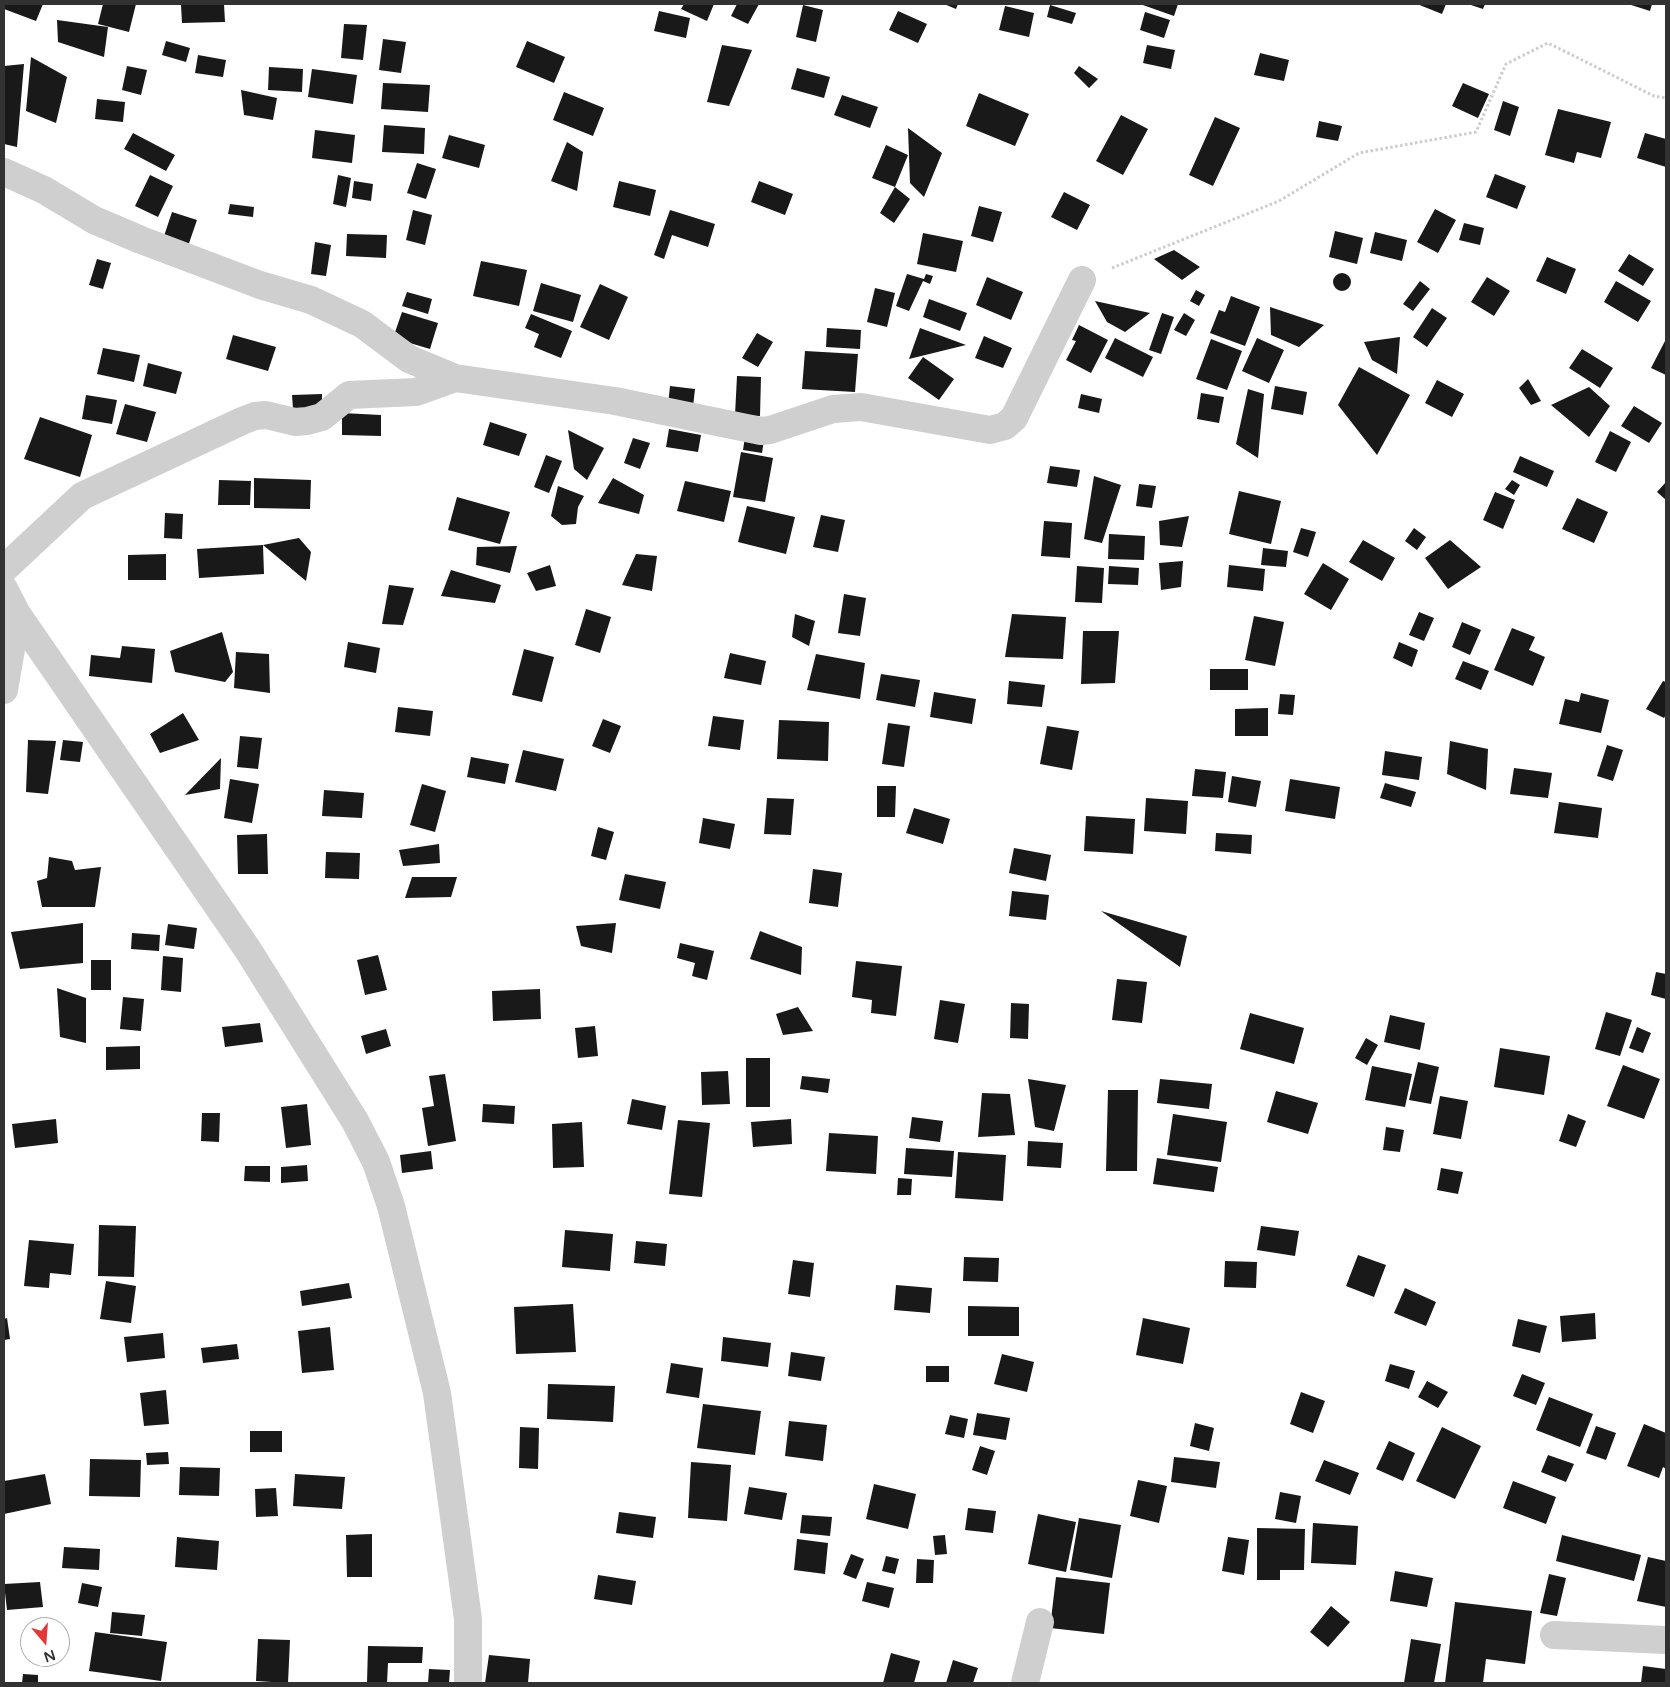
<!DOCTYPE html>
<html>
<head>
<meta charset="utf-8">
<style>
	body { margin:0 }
	#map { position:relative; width:1670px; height:1687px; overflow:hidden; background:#fff; font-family:"Varela Round",sans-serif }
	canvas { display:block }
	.frame { position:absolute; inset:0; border:5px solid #323232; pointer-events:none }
	.north { position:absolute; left:20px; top:1617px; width:50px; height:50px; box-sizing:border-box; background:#fff; border:1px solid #adadad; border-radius:50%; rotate:162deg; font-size:14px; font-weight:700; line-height:20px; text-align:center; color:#323232 }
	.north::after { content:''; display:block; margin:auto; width:18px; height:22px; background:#e63737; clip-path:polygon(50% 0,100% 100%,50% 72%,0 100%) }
</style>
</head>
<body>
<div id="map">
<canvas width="1670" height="1687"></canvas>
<div class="frame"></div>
<div class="north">N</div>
</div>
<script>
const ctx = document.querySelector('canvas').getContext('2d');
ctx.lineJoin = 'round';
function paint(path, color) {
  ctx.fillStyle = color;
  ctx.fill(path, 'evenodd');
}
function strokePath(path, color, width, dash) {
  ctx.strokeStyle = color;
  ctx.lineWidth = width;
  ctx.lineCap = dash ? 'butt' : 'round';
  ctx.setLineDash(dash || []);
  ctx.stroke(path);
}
paint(new Path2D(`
	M4,4H43L36,21L4,9Z
	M103,4H136L129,32L98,24Z
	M213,4H224L225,22L182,23L181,5Z
	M684,4H714L707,21L681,9Z
	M737,4H759L748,24L731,16Z
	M944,4H958L956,9Z
	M1140,4H1178L1174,16Z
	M1417,4H1446L1442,14Z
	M1468,4H1485L1483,9Z
	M1628,4H1652L1650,11Z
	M803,5L823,10L816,42L796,37Z
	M1050,5L1076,13L1072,24L1047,17Z
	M1005,6L1034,13L1029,37L999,30Z
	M659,11L690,18L686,38L654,31Z
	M898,11L927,24L918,43L889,30Z
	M1145,12L1170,20L1164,38L1140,30Z
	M57,20L108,27L104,57L58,42Z
	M344,24L367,25L363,60L341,58Z
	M383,39L406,42L401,73L379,70Z
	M166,41L190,48L186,62L162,55Z
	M527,41L565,57L554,83L516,67Z
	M722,45L752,50L729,106L707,102Z
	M1147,45L1175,50L1171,69L1143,63Z
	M1260,53L1289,60L1284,81L1254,75Z
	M198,55L226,60L223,77L195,73Z
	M31,57L67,77L56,123L26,111Z
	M24,64L17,147L4,144V66Z
	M127,66L147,70L141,95L122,90Z
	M1079,66L1098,79L1089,88L1074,73Z
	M269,67L303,69L302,92L268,90Z
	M797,68L830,77L824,98L791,89Z
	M312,69L357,75L353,104L308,97Z
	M383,83L430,85L428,112L381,109Z
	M1463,83L1489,94L1478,118L1452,106Z
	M241,90L277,98L273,120L244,115Z
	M564,92L604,108L593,136L553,120Z
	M979,93L1029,114L1015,146L966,126Z
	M842,95L878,107L870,128L834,115Z
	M97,99L125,102L123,122L95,119Z
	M1503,101L1519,107L1510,136L1494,130Z
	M1558,109L1611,122L1601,158L1577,152L1574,163L1545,155Z
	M1121,115L1148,129L1123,175L1096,161Z
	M1215,117L1240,128L1213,186L1189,175Z
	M1319,121L1342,126L1338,141L1316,137Z
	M384,125L425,128L424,154L382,152Z
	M908,128L942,153L924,197L910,183Z
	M315,130L355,135L352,163L312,158Z
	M133,133L175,155L166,171L124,149Z
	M1645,133L1666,139V167L1637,158Z
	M449,135L485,145L479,168L442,158Z
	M567,142L583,152L577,191L551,181Z
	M886,145L908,155L895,187L872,178Z
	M417,163L436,169L426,199L407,193Z
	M1495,174L1526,186L1517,209L1486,197Z
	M150,175L173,186L158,217L135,206Z
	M338,175L351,178L346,207L333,204Z
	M354,181L373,184L371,201L352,198Z
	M619,181L656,190L650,216L613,207Z
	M759,181L793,194L785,215L751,202Z
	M895,187L910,199L894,223L880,213Z
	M1064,192L1090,205L1077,230L1051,217Z
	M230,204L254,207L253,217L228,214Z
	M979,206L1002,212L993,242L971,236Z
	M1435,209L1456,220L1438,253L1417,242Z
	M413,210L432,215L425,245L406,240Z
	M670,210L715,224L708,247L672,235L664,259L654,255Z
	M172,212L197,220L186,252L161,245Z
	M1464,223L1484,228L1480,245L1459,240Z
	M1335,231L1363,238L1357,264L1329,257Z
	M1375,232L1407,240L1402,261L1370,253Z
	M923,233L963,241L956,272L917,264Z
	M347,234L387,235L386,258L346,256Z
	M315,242L331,245L326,276L311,274Z
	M1174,250L1200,267L1182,280L1154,259Z
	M1629,254L1654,269L1643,286L1618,271Z
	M1547,257L1576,269L1566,294L1536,281Z
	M97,259L111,263L103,289L89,285Z
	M481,261L527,270L519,306L473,296Z
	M1333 282a9 9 0 1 1 18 0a9 9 0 1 1-18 0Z
	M907,274L924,279L926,274L933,276L930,284L923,281L909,311L896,306Z
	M987,277L1023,292L1011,320L976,305Z
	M1487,277L1510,291L1494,316L1471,302Z
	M1420,281L1430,289L1413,311L1403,304Z
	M1616,281L1651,301L1638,322L1604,302Z
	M541,283L581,295L573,322L533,311Z
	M600,284L628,297L609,340L580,327Z
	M875,288L895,293L887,327L867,322Z
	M1196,290L1205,295L1199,306L1190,301Z
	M407,292L432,299L428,314L402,306Z
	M1231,296L1260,307L1245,346L1210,333L1219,310L1225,312Z
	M929,299L967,313L960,331L923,317Z
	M1095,301L1150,313L1125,332L1107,322Z
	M1270,307L1324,325L1299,347L1271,335Z
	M1432,308L1447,318L1427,347L1413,337Z
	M402,312L438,323L430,349L393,338Z
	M1162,313L1174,317L1161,354L1149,350Z
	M1184,313L1195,320L1186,336L1174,330Z
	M531,314L572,331L561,358L534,347L539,334L525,328Z
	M1079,325L1108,340L1091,373L1066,360L1076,341L1072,340Z
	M827,328L861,330L860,349L826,347Z
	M920,328L966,345L909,359Z
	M757,333L773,342L758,367L742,358Z
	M233,335L276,347L268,371L226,359Z
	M984,336L1012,348L1003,368L975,358Z
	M1400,337L1397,374L1372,360L1364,342Z
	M1115,338L1153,357L1143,377L1105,358Z
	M1257,338L1284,350L1269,383L1242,371Z
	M1211,339L1242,351L1227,390L1196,379Z
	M1665,341H1666V375L1651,368Z
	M103,348L140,355L134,382L97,374Z
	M1582,349L1613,368L1600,388L1569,368Z
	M805,351L858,354L855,392L802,389Z
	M923,357L954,379L939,400L908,378Z
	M148,363L182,372L176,394L143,386Z
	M1359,367L1410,395L1377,455L1338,405Z
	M737,376L761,377L760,416L735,415Z
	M1528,379L1541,401L1531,405L1519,388Z
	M1437,380L1464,394L1452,417L1425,403Z
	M670,386L695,389L693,407L668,405Z
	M1275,386L1307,392L1303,415L1271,409Z
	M1589,387L1610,406L1589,437L1551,405Z
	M1248,389L1264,394L1258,458L1236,444Z
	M1201,393L1224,397L1219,423L1197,419Z
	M322,394V408L293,409L292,395Z
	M1081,394L1102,399L1099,413L1078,408Z
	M86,395L117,400L112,424L82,419Z
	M125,404L156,412L147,442L116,434Z
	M1634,406L1662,423L1649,443L1621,426Z
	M342,413L381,415V436L342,435Z
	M40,417L92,435L80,477L24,459Z
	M490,422L527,434L519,456L483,445Z
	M669,429L701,435L698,452L666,447Z
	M568,430L604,448L587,480L574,469Z
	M1610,431L1631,442L1616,472L1595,462Z
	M745,437L764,440L762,453L743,450Z
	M633,438L650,443L640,469L624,463Z
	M741,452L773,458L765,502L733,497Z
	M546,455L562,461L549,493L534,487Z
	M1520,456L1554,471L1547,487L1513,472Z
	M1050,466L1080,470L1077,487L1047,483Z
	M1094,476L1121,485L1102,543L1084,539Z
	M254,478L311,480L310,509L254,508Z
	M613,478L644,495L639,514L598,503Z
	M219,480L251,481L250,505H218Z
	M1512,480L1520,485L1514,495L1505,489Z
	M685,481L731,491L724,522L677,511Z
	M1666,482V500L1657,492Z
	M1139,484L1156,486L1152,508L1136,506Z
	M558,486L584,496L578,507L576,524L562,525L551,516Z
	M1239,491L1281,501L1271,544L1229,534Z
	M1495,492L1515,500L1503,529L1483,520Z
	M457,497L510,512L500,544L448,530Z
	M1577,498L1608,512L1594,543L1562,529Z
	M747,506L795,517L786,554L738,542Z
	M165,513L183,514L182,539L164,538Z
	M821,515L845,520L838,552L813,547Z
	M1189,516L1182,547L1160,545L1159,521Z
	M1044,521L1072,523L1070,558L1041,556Z
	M1301,528L1316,532L1308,557L1293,552Z
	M1414,528L1426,537L1417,550L1405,541Z
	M1109,534L1145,536L1144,560L1108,559Z
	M299,538L311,552L306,581L263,545Z
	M1363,540L1395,558L1382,581L1349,562Z
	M1450,540L1481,567L1448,589L1425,558Z
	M263,545L264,574L199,578L197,549Z
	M517,546L510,573L476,565L477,547Z
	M1263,548L1288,551L1286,567L1261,565Z
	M166,554V580H128V555Z
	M636,554L657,556L652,591L622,585Z
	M1183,561L1181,587L1161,590L1159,563Z
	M1323,563L1349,579L1331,610L1304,594Z
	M550,565L556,586L536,591L527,573Z
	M1229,565L1265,569L1263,591L1227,587Z
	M1077,566L1104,568L1102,603L1075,602Z
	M1109,566L1139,568L1138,585L1108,584Z
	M451,570L501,585L495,603L441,596Z
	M389,585L414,588L403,625L382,624Z
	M844,594L866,598L860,636L838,633Z
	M586,609L611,617L600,653L575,645Z
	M1419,612L1434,618L1424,641L1409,635Z
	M795,614L815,621L809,646L792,637Z
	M1012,614L1066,617L1063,659L1005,657Z
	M1254,616L1284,622L1275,666L1245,660Z
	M1462,622L1481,630L1470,655L1452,647Z
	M1512,628L1535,637L1529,650L1545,657L1533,686L1494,670Z
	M1083,631H1119L1115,683L1081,684Z
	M222,632L233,672L225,682L175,672L170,651Z
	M348,642L380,648L376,673L344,667Z
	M1399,642L1418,650L1412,667L1393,658Z
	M122,646L155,649L152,683L89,676L91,655L120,658Z
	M524,649L554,657L542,702L512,695Z
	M236,652L269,654L270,693L234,688Z
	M730,653L766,661L761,685L724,678Z
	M816,654L865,663L860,699L807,690Z
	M1463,661L1489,671L1481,690L1455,679Z
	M1210,669H1248V690H1210Z
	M881,674L920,680L915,707L876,700Z
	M1009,681L1045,685L1042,707L1007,704Z
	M1663,681L1666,682V715L1664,718L1646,709Z
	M934,692L976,699L972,724L930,717Z
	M1581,693L1609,700L1601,733L1559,724L1565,699L1579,702Z
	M1280,694L1295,695L1293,715L1278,714Z
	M398,707L433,711L430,736L395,732Z
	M1268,708V736H1235V709Z
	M183,713L199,740L160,753L150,734Z
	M713,716L744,720L740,750L708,746Z
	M603,719L621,726L610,753L592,746Z
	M779,720L829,722L828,761L777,759Z
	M888,723L910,726L904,767L882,764Z
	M1047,726L1079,731L1072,770L1040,764Z
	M240,736L262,738L258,769L237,767Z
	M28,740L56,741L48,794L26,792Z
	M63,740L83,742L80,762L60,760Z
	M1450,741L1488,749L1486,790L1447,774Z
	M1607,745L1623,750L1613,781L1597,776Z
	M523,750L564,759L556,791L515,782Z
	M1385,751L1422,757L1419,780L1382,775Z
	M471,757L509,764L505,784L467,777Z
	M221,758L220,789L185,795Z
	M1514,768L1552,773L1548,798L1510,794Z
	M1195,769L1226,772L1223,798L1192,796Z
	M1232,776L1261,781L1256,807L1228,802Z
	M230,779L259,784L252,823L224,818Z
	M1290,779L1340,787L1335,819L1285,811Z
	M1385,783L1416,792L1411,807L1380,798Z
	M422,784L446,791L435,832L410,825Z
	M877,786H896L895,817H877Z
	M324,790L364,793L362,818L322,816Z
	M767,798L794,799L791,835L764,834Z
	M1146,798L1188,801L1186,834L1144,831Z
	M1559,802L1602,808L1598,838L1554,833Z
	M914,808L950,819L943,844L906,833Z
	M1086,816L1135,819L1133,854L1084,851Z
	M703,818L735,824L730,849L699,843Z
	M598,827L614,832L606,860L591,856Z
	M1216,833L1252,835L1251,854L1215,851Z
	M267,834L268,874H238L237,835Z
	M439,844L440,863L403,866L399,850Z
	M1014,848L1051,855L1046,881L1009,873Z
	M326,852L360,853L359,879L325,878Z
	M49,857L72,861L75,870L101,867L95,907H42L37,881L47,878Z
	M813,869L842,873L838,907L809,903Z
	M625,874L666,882L660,909L619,900Z
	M412,877H457L451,897L405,898Z
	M1012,891L1049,895L1046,920L1009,916Z
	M1101,911L1187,936L1180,967Z
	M83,923V963L20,969L11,932Z
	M616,923L612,953L581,946L576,926Z
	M168,924L197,928L194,949L165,945Z
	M760,931L802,947L801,975L750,959Z
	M132,933L160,935L159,951L131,949Z
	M680,943L714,951L707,980L692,976L695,963L677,958Z
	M378,955L387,990L365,995L357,960Z
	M163,956L183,958L181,992L161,990Z
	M91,960H111V990H91Z
	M856,961L902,966L896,1016L871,1013L872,1000L852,997Z
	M1656,972L1666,974V999L1651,995Z
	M1117,979L1147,982L1142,1023L1112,1020Z
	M57,988L86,998V1043L60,1037Z
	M540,989L541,1019L493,1021L492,991Z
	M123,997L144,999L141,1031L120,1029Z
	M940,1000L965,1004L958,1043L934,1039Z
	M1011,1003L1029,1004L1028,1039L1010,1038Z
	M798,1007L813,1031L783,1035L776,1014Z
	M1606,1012L1632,1020L1620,1056L1595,1049Z
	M1250,1013L1304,1028L1294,1064L1240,1049Z
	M1390,1015L1425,1023L1420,1050L1384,1042Z
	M260,1023L263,1042L225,1047L222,1027Z
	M595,1026L598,1056L578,1058L575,1028Z
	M1637,1027L1651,1033L1643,1053L1629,1048Z
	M386,1029L391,1046L366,1054L361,1036Z
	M1366,1038L1378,1045L1367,1065L1355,1058Z
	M140,1046V1069L106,1070V1047Z
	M1500,1048L1550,1056L1544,1095L1494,1087Z
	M746,1058H770V1107H746Z
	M1418,1062L1439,1067L1431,1104L1409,1100Z
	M1623,1065L1660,1079L1644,1119L1607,1106Z
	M1372,1066L1412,1074L1405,1107L1365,1100Z
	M728,1071L730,1104L702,1105L701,1072Z
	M445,1074L456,1141L428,1146L422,1108L434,1106L429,1076Z
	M802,1076L830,1079L828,1093L800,1089Z
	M1028,1079L1066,1085L1054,1131L1035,1127Z
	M1160,1079L1212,1084L1209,1109L1157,1103Z
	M1108,1090H1138L1137,1171H1106Z
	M1276,1091L1318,1103L1308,1134L1267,1122Z
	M982,1093L1010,1094L1015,1135L978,1137Z
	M1440,1096L1468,1101L1461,1139L1433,1134Z
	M632,1099L666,1106L662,1130L627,1124Z
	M307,1104L311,1145L286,1148L281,1107Z
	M483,1104L515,1106L514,1124L482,1122Z
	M202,1113H220L219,1142L201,1141Z
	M1173,1114L1227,1122L1221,1162L1167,1155Z
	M1568,1114L1586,1121L1576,1147L1559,1141Z
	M912,1117L943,1121L940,1142L909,1138Z
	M56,1119L58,1143L15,1148L12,1124Z
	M791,1119L792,1144L753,1147L751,1122Z
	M678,1120L710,1123L702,1197L669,1194Z
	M582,1122L584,1167L553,1168L552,1124Z
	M1386,1127L1404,1130L1400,1152L1383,1150Z
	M829,1133L878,1136L876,1174L826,1171Z
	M1028,1141L1063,1143L1061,1168L1027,1166Z
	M906,1148L954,1151L952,1177L904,1174Z
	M431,1151L433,1169L402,1173L400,1155Z
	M958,1152L1006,1155L1003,1201L955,1198Z
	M1157,1158L1218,1167L1214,1192L1153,1184Z
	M307,1165L308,1181L281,1183V1167Z
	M245,1166H270V1182L244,1181Z
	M1441,1168L1463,1172L1458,1194L1437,1190Z
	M898,1178L912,1179L911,1195H897Z
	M99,1225L136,1226L134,1277L98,1276Z
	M1261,1226L1299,1231L1295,1256L1257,1250Z
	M565,1230L613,1234L610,1271L562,1267Z
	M29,1240L74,1244L71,1275L50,1273L49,1288L24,1286Z
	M636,1241L667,1244L665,1266L634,1263Z
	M1358,1255L1386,1265L1374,1297L1346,1286Z
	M964,1257L999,1258L998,1282L963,1281Z
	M793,1260L814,1263L810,1297L788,1294Z
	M1225,1261L1257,1262L1256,1288L1224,1287Z
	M106,1281L136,1286L131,1323L100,1319Z
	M349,1283L352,1298L302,1306L300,1291Z
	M896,1285L932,1288L930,1313L894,1310Z
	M1405,1288L1436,1302L1426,1326L1394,1313Z
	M573,1304L576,1352L516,1354L514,1307Z
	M968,1306L1019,1307V1336H968Z
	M1595,1313L1596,1339L1562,1342L1560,1316Z
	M7,1318L10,1339L4,1340V1319Z
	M1143,1318L1190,1328L1183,1364L1136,1355Z
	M1518,1319L1547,1326L1540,1353L1512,1346Z
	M330,1327L334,1370L302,1373L298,1331Z
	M163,1333L165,1358L127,1362L124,1337Z
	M723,1337L771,1343L768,1367L721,1361Z
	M237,1344L239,1359L203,1363L201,1348Z
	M791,1352L825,1357L821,1381L788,1376Z
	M1002,1354L1034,1362L1027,1392L994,1384Z
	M671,1363L703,1368L699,1398L666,1393Z
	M1390,1364L1415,1371L1409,1389L1385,1381Z
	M926,1366H949V1382H926Z
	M1522,1374L1545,1383L1536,1405L1513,1396Z
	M1427,1381L1448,1392L1438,1408L1418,1397Z
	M548,1384L615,1386L613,1422L547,1419Z
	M166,1390L169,1424L144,1426L140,1393Z
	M1301,1392L1325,1401L1313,1433L1290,1424Z
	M1549,1397L1593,1414L1580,1447L1536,1430Z
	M703,1404L761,1411L755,1455L697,1448Z
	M977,1413L1010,1418L1006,1440L973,1435Z
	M950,1415L968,1419L964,1438L945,1434Z
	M789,1421L827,1425L823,1461L785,1456Z
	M1195,1423L1214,1428L1209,1451L1190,1446Z
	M1644,1424L1666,1433V1469L1663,1467L1659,1478L1627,1466Z
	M1596,1426L1616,1433L1606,1460L1586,1453Z
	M520,1427L539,1428L538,1469L519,1468Z
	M1442,1427L1481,1446L1455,1499L1416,1481Z
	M250,1431H282V1452H250Z
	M1389,1441L1415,1453L1403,1481L1376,1469Z
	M980,1446L995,1451L987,1475L972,1470Z
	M168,1452L169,1464L147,1465L146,1453Z
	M1548,1455L1574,1464L1566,1482L1541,1472Z
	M1174,1457L1220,1462L1216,1488L1171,1482Z
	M90,1459L141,1460L140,1497L89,1496Z
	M1324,1460L1359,1473L1350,1495L1315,1481Z
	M691,1462L731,1465L727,1521L688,1518Z
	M180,1467L220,1468L219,1496L179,1495Z
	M45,1474L51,1504L4,1514V1481Z
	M295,1474L345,1477L342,1509L293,1506Z
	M1138,1480L1167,1486L1159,1523L1130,1516Z
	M1513,1481L1556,1497L1546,1524L1503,1508Z
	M874,1484L916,1494L908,1529L866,1519Z
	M749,1487L787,1493L782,1520L744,1514Z
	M276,1488L278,1516L256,1517L255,1489Z
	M1280,1492L1301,1496L1296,1523L1275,1519Z
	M968,1508L996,1511L993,1533L965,1530Z
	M619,1512L656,1517L653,1538L616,1533Z
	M1038,1514L1076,1522L1066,1572L1028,1564Z
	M802,1515L832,1517L830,1536L800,1533Z
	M1079,1518L1121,1525L1112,1578L1070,1570Z
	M1313,1523L1358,1526L1356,1565L1311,1563Z
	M1257,1528L1305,1529L1304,1570H1280V1580H1257Z
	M372,1534V1577H347L346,1535Z
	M945,1535L947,1554L935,1555L933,1536Z
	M1562,1535L1641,1555L1634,1581L1556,1561Z
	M177,1537L219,1541L217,1570L175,1567Z
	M1228,1537L1249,1540L1244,1575L1222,1571Z
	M797,1539L828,1543L825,1574L794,1570Z
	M64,1547L100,1549L99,1570L62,1568Z
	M851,1554L864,1559L856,1579L843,1574Z
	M886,1556L899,1559L895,1574L882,1571Z
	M1648,1557L1666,1561V1607L1637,1601Z
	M917,1559L934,1560L933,1583H916Z
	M1395,1571L1433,1578L1427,1607L1390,1601Z
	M1549,1574L1566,1578L1557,1616L1540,1613Z
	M598,1575L636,1581L632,1605L594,1599Z
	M1056,1577L1110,1583L1104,1634L1050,1628Z
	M40,1582L43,1607L7,1610L4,1584Z
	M867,1582L894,1588L889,1608L862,1601Z
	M82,1583L102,1587L98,1607L78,1603Z
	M1455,1602L1532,1611L1525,1664L1486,1659L1483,1683H1445Z
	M1331,1606L1350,1622L1328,1647L1310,1632Z
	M112,1612L145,1615L142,1636L110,1633Z
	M95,1632L167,1642L161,1681L89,1671Z
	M258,1639L290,1640L288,1683L256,1681Z
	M1411,1639L1441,1644L1434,1683H1404Z
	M368,1646L423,1647L422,1663H388L387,1683H367Z
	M891,1653L920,1661L914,1683H883Z
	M489,1655L530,1659L528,1683H485Z
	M953,1660L978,1668L973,1683H946Z
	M1643,1666L1666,1669V1683H1641Z
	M429,1669L450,1670L449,1683H428Z
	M23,1674L38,1675V1683H22Z`), '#191919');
strokePath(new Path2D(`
	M1112,268L1279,201L1359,153L1476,132L1506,64L1548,43L1654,96L1666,98`), '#ccc', 3, [2.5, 2.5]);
strokePath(new Path2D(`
	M4,172L44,190L94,220L141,240L260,285L311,300L362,324L409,359L455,378
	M4,569L82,496L242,421L255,416L266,415L295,422L307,421L322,417L349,395L416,392L455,378L615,401L761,431L770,430L833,409L861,407L990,430L1005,426L1014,418L1082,280
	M4,589L17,614L248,950L355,1121L376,1162L391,1206L437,1393L468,1619V1683
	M4,690L17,614
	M1554,1635L1666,1640
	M1025,1683L1040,1622`), '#cfcfcf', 28);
</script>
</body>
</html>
